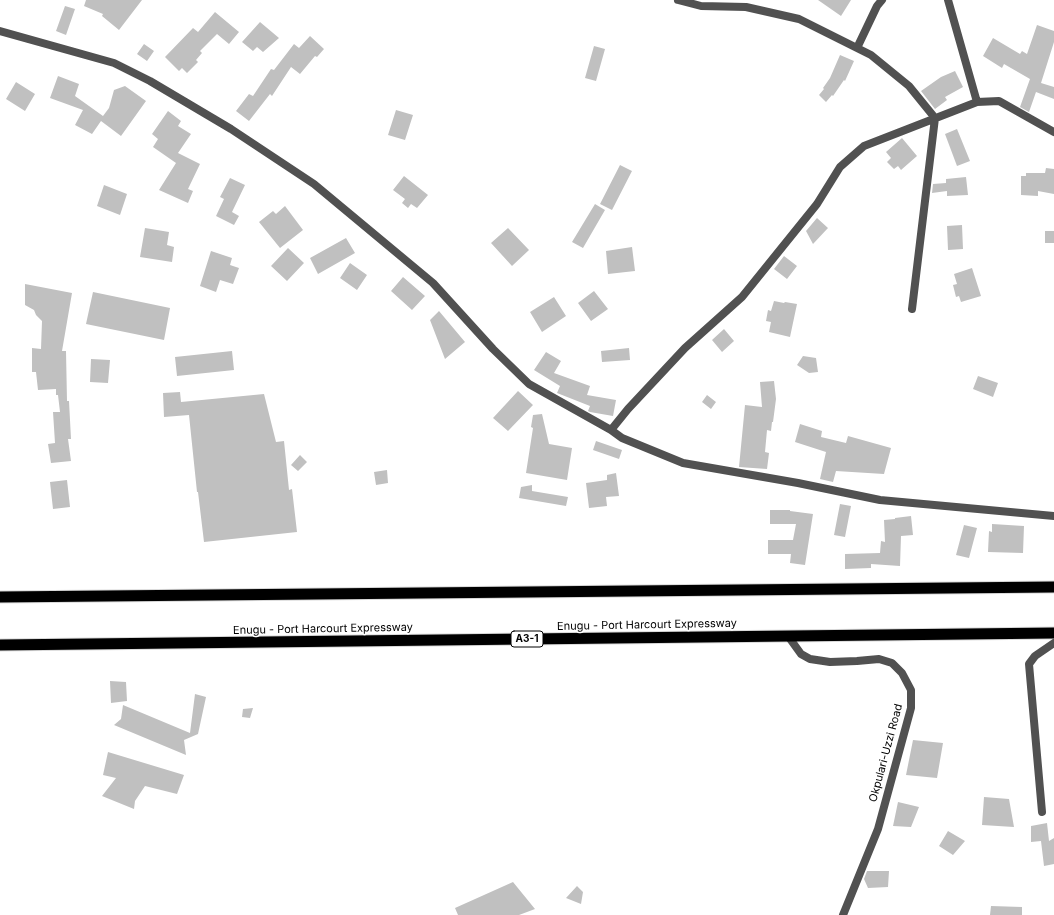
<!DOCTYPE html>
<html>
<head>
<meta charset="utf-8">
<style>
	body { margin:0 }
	canvas { display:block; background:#fff }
</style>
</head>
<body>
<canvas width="1054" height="915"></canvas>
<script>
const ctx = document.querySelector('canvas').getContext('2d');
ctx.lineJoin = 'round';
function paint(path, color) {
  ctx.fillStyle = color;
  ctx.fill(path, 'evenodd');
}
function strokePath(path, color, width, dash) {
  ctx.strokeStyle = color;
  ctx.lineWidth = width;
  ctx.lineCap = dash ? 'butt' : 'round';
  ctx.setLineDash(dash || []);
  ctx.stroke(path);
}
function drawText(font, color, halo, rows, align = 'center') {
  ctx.font = font + ' Inter,sans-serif';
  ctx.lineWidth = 3;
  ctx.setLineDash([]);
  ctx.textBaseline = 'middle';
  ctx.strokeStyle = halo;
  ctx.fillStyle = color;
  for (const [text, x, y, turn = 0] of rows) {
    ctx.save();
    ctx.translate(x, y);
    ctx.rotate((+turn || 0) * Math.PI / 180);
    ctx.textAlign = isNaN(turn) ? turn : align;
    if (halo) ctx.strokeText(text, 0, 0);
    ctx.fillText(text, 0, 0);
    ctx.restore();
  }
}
paint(new Path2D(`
	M86,0H142L119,30L102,16L103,14L84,6Z
	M818,0H851L841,16Z
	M65,6L75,9L66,35L56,31Z
	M215,12L239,32L229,44L217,34L200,51L202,53L196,60L198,62L187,73L182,68L179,71L165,57L193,28L198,32Z
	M260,22L279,38L263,52L257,47L253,51L242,42Z
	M1037,25L1054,31V42L1041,83L1054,87V99L1036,92L1029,112L1020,107L1030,79L1004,64L1002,68L983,56L993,38L1020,54L1022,51L1027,54Z
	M310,36L324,49L317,57L315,56L300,74L291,67L272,96L270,94L249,121L236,111L249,94L253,96L271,69L274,70L294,44L299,48Z
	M144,44L154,51L147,61L137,54Z
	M594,46L605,49L596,81L585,78Z
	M840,55L854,61L845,81L844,80L833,96L832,95L826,102L819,95L824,89L823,88L830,78Z
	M955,71L963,87L945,97L947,100L935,109L921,91L941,77Z
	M58,76L79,84L75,96L103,116L109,108L114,90L125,86L146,101L121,136L101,121L92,134L75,125L83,110L50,98Z
	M16,82L35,94L25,111L6,99Z
	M396,110L413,115L405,140L388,135Z
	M168,111L181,121L178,126L191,134L178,153L200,164L188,189L193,191L188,203L159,190L176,163L153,147L158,139L152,134Z
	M957,129L970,161L957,166L945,134Z
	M902,138L917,156L901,170L898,166L894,169L887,162L891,158L886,152Z
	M620,165L632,171L612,210L600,204Z
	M1046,168L1054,169V194L1038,191V196L1021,195V176H1026V173H1045Z
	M404,176L428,195L417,208L411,204L408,208L402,203L405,199L393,190Z
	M966,177L968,195L947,196V191L932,193L933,184L946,183V179Z
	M230,178L245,185L232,212L239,216L234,225L216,216L224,199L220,197Z
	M104,185L127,194L120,215L97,206Z
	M595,204L605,210L583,248L572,242Z
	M285,206L303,230L280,248L259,222L273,211L276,214Z
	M817,218L828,228L813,244L806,231Z
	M962,225L963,249L948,250L947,226Z
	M145,228L169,232L167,245L174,247L172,262L140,257Z
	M508,228L529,250L512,266L491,243Z
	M1045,231H1054V243H1045Z
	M346,238L355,253L318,274L310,258Z
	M632,247L635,271L608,274L606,251Z
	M288,248L304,263L287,281L271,266Z
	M211,251L232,258L230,265L239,268L233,284L220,280L216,292L200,286Z
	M784,256L797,266L787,279L774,269Z
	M350,263L367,275L357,290L340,278Z
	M972,268L981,296L961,302L959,296L956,297L953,285L957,284L954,274Z
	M403,277L425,296L412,310L391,291Z
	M25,284L72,293L62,351H66L67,401H69L71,439H68L71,461L51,463L48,444L55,443L53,412H60L58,395H56V389L38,390L36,372H32V348L41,349L42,321L36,315L34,310L25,305Z
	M594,291L608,309L591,321L578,303Z
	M93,292L170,308L164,340L86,324Z
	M554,297L566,316L542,332L530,312Z
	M774,301L784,303L785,302L797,304L790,337L769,332L771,322L766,321L768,310L771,311Z
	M439,311L465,342L445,359L430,320Z
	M724,329L734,341L722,352L712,340Z
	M629,348L630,360L602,362L601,351Z
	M232,351L234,370L177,376L175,357Z
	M546,352L561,361L554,373L590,386L587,395L616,400L613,416L590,412L588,411L590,406L557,393L560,386L534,370Z
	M803,356L816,358L818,372L809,373L797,365Z
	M91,359L110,360L108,383L90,382Z
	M978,376L998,383L993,397L973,389Z
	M774,381L776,399L773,422H772L771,431L767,430L765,452L769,453L767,469L739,467L745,405L762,407L760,382Z
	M518,391L533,405L508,431L493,418Z
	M180,392L181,402L264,394L276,442L284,441L289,490L292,489L297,532L204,542L198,492H197L189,415L164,417L163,393Z
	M707,395L716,402L711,409L702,402Z
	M542,414L549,444L572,448L567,480L526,473L533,428L531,427L533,415Z
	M800,424L822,431L821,437L846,443L848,436L891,448L884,474L836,471L833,482L820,479L826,452L795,442Z
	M596,441L622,450L619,459L593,450Z
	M300,455L307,462L298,471L291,465Z
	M387,470L388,483L376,485L374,472Z
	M616,473L619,496L606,497L607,506L589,508L586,483L607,480V475Z
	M67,480L70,507L53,509L50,482Z
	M532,485V491L568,497L566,506L519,498L521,487Z
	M840,504L851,506L845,537L834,535Z
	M770,510H790V511L813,514L805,565L790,563L791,554H768V540H793L796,524H770Z
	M911,516L913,535L901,536L900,566L871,564V568L845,569V554L880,553L881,541L885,542L884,520L895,519V518Z
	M992,524L1024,526L1023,553L988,552L989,531L992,532Z
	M964,525L977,528L969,558L956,555Z
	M110,681L126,682L127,701L111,703Z
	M195,694L206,697L198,734L184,740L186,755L114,725L121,719L123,705L190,733Z
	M253,708L250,718L242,717L243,709Z
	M913,740L943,743L937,778L906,775Z
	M108,752L184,775L177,794L145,786L135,801L134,809L102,796L116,778L103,775Z
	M984,797L1009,799L1014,827L982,825Z
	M898,802L919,807L911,827L893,826Z
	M1047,823L1049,841L1054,838V864L1044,866L1041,841L1031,842V826Z
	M948,831L965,841L953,855L939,846Z
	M867,871H889L888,887L868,888L864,879Z
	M513,882L535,909L519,915H458L455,908Z
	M577,886L583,892L581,904L566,898Z
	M991,906L1022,907V915H990Z`), '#c0c0c0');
const trunk = new Path2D(`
	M0,597L1054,587
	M0,645L1054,633`);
strokePath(trunk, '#dbdbdb', 13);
strokePath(new Path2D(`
	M678,0L701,6L746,7L799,19L871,55L909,86L935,118L912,309
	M948,0L977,102
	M0,31L114,63L150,81L231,129L314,184L433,283L493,349L529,384L611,430L622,438L683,463L798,483L880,500L1054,516
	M857,48L877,6L882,0
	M611,430L628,409L685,348L742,297L817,204L840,167L864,146L977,102L999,101L1054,132
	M788,636L801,654L810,659L830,662L857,661L879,659L892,663L902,673L911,690V708L878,829L843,915
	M1042,812L1029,664L1035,656L1054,643`), '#515151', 8);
strokePath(trunk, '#000', 11);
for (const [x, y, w] of [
	[527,639,32]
]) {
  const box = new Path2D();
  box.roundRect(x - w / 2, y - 8, w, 16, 3);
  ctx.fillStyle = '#fff';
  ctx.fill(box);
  strokePath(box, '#000', 1);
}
drawText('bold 10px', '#000', null, [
	["A3-1",527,639]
]);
drawText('11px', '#000', '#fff', [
	["Enugu - Port Harcourt Expressway",647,625,-1],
	["Enugu - Port Harcourt Expressway",323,629,-1],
	["Okpulari-Uzzi Road",886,753,-75]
]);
</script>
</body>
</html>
